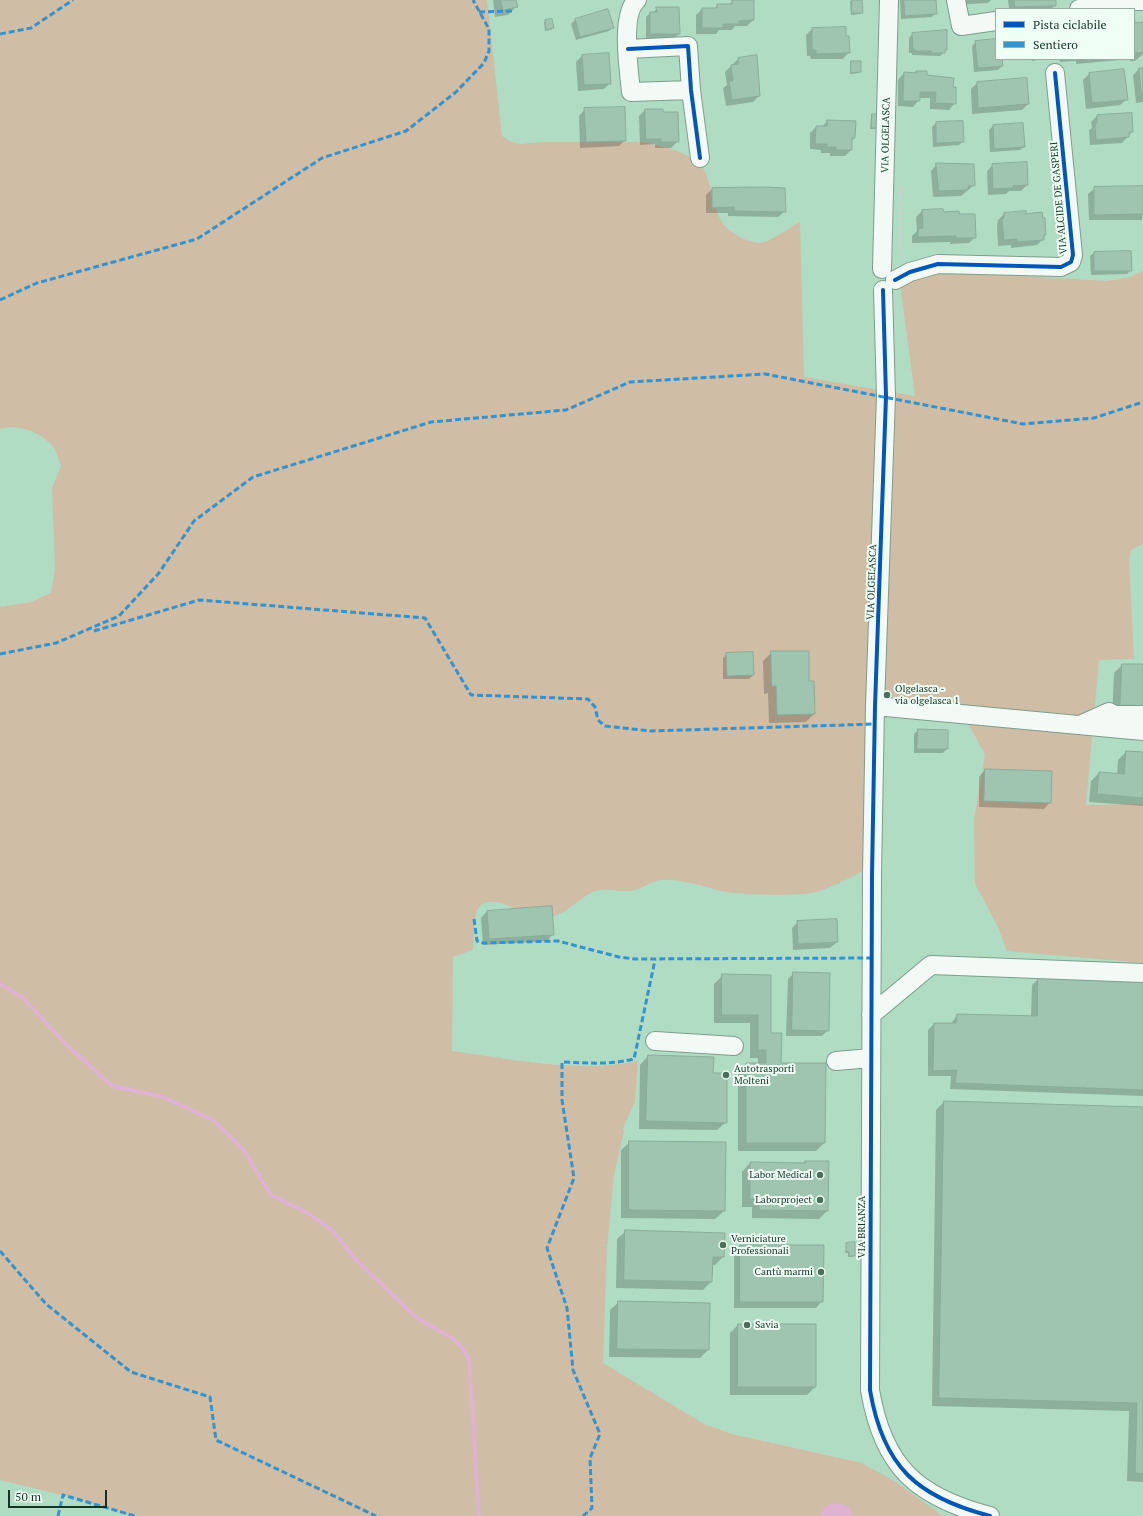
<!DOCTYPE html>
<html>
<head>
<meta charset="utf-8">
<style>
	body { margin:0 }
	#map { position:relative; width:1143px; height:1516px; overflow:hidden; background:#b1dcc4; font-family:"PT Serif",serif }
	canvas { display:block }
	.legend { position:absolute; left:995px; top:8px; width:140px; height:52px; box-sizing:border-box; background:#f0fff5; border:1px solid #98aea1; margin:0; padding:5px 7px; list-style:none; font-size:12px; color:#133423 }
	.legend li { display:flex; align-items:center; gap:8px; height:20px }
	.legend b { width:20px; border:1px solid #98aea1 }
	.scale { position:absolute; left:8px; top:1490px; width:99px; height:18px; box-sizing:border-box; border:2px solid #133423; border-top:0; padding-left:5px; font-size:12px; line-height:14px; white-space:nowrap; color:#133423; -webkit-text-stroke:3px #f0fff5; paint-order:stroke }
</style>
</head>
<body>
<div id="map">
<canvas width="1143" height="1516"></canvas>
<ul class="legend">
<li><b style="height:5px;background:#0057b8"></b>Pista ciclabile</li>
<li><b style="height:5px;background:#3692cb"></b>Sentiero</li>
</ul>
<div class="scale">50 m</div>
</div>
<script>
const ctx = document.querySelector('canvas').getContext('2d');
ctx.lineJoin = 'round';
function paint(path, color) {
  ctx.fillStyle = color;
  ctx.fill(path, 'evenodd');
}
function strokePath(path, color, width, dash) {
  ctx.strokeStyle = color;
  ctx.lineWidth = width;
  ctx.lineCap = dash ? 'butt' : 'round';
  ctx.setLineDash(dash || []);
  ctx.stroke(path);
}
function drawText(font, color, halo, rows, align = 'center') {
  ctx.font = font + ' "PT Serif",serif';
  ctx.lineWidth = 4;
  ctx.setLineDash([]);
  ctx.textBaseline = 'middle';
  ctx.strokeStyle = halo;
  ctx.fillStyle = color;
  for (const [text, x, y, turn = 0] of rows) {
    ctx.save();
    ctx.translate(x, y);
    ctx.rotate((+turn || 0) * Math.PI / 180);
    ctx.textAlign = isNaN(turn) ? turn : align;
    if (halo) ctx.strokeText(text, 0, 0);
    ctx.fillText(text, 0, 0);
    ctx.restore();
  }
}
paint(new Path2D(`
	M0,0H487L502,136L510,141L520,144L544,142H643C662,146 687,151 701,166C709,175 710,189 713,200C716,208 719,219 724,225C732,234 753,246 765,242C777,237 789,228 800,222L804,377L915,396L898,269L1107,281L1130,277L1143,271V544L1131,550L1129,560L1134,659L1099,660L1086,805L1143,804V963L1007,951L997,925L975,884L974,820L985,754L966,720L889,695L876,705L869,868C853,876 837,885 820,891C804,897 744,895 726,892C706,888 681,878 661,880C650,881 640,891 629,891C618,892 604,887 593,892C576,900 565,916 546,918C527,921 497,891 480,906C473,912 474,939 473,950L453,957L452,1051C511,1059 579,1074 638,1061L635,1102L623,1128L624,1131L614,1175L607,1248L603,1363L704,1424L732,1434L862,1463L896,1482L943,1516H853L837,1511L829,1516H130L74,1498L0,1480V607L31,602L51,593L55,569L52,488L61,466C59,461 57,453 54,448C42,432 19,424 0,429Z`), '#cfbda6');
paint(new Path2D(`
	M493,0H515L517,6L508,15L495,17Z
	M852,0H861L862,13L860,14L851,15L850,2Z
	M900,0H919L936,13L932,17L901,19Z
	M953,0H991L988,3L953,5Z
	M1008,0H1058H1055V5L1051,9H1009Z
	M733,1L753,20L747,26H735L732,30H719L716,34H696V15L702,9H714L718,5H729Z
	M657,8L679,34L675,38H646V17L650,13H653Z
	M608,11L613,27L609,31L576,40L571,24L575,20Z
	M545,21L553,28L551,30L545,31L544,22Z
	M1134,21V24L1143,23V54L1135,61H1130V59L1076,64V61L1060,62L1059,59H1134Z
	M812,29L845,37L849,52L843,59H811L810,56H807L806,35Z
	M912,34L946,50L940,56L912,55V53H909V38Z
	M996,40V59H1001L1002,66L998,70L974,72L972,46L976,42Z
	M582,56L610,83L604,89L578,91L576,62Z
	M738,59L759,96L753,102L726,106L723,88L727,85L725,72Z
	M1032,59H1043L1032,61Z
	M851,62L860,72L859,73L850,74V64Z
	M1139,69H1143V102L1136,103L1133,75Z
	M926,72V76L952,88L955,103L949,110L930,109V98H919V100L913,107L898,106V80L904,73Z
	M1089,74L1127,99L1120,105L1086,109L1083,80Z
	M1026,79L1028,104L1022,110L972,114L971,89L977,83Z
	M585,109L625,140L619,146L580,148L579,116Z
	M645,110L662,113L678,141L671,148H655V144L640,145L639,116Z
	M872,115L877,127L875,129H870L871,117Z
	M1097,116L1132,132L1122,143L1090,145L1089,130L1092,128L1091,122Z
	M827,121L854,138L851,141V150L845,156H830V153H821V150L810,149V133L816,127H822Z
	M936,123L963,141L959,145L933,147L932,127Z
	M1022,124L1024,147L1020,150L990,152L989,130L993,126Z
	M937,164L974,185L961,196L933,197L931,171Z
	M993,165L1027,185L1021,191H1009L1006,194L988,195L987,171Z
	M1143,187L1142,220H1089L1088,194L1095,188Z
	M712,189H784L785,211L778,217L728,216V213H706V195Z
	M922,211L958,215L975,237L969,243L950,244V242L912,243V236L917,231L916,217Z
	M1004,214L1025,215L1045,235L1043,239L1037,245L1011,248V245L998,246L997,226L998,220Z
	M1094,253L1131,270L1127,274L1091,275L1090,256Z
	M772,652L808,682L814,714L806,722L769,723L768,693L764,694L763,661Z
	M727,654L753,675L749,679H723V658Z
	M1122,665H1143V720L1112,719L1114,673Z
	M918,730L947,749L943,753H914V734Z
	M1126,752L1143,753V806L1089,802L1091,781L1099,773L1117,774L1118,760Z
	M985,770L1050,802L1044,809L979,807V777Z
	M487,911L553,934L547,941L483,945L481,918Z
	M798,922L837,942L830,948L793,950L792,928Z
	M794,973L828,1030L822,1036H786L788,979Z
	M723,975L770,976V1034L780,1064L824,1143L816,1151H738V1072L746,1064H758V1058H750V1023H714V984Z
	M1038,979L1143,981V1096L950,1089L951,1076H928V1030L934,1024H951L957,1015L1031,1017L1032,985Z
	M648,1056L712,1074L726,1122L717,1130L639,1129L640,1065Z
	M944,1102L1143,1108V1482L1127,1481L1129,1411L932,1406L936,1110Z
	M630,1142L724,1211L715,1219L621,1218V1150Z
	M805,1162L827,1211L819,1219L752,1218V1207H742V1172L750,1163L803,1164Z
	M626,1231L723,1257L715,1265H711V1282L703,1290L616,1288L617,1239Z
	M847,1244L854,1255L852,1257H848V1253H845Z
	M740,1246L822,1301L816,1308H734V1253Z
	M619,1302L708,1350L700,1358L609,1357L610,1310Z
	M738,1325L815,1387L807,1395H730V1333Z`), '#0003');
strokePath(new Path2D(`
	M0,984L22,997L66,1044L112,1086L163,1097L213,1120L243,1149L271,1195L306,1212L333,1231L356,1260L417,1318L452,1338L461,1346L469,1359L479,1516`), '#deb3d2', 4);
strokePath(new Path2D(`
	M833,1516H840`), '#deb3d2', 24);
const building = new Path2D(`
	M501,0H516L518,7L503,10Z
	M732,0H754V20L739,21V24H723V28H702V8H717V4H732Z
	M852,0H862L863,13H852Z
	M904,0H936L937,14L905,16Z
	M1014,0H1056V6L1015,7Z
	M656,7H679L680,34H650V12H657Z
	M608,9L614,28L580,37L575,19Z
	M1134,10L1135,23L1143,22V53L1134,52Z
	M552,19L554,28L546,30L545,20Z
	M846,27V36H849L850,53L816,54V50H812V28Z
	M947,30V50H945V53H931V51H916V50H913L912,33Z
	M996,39V59H1002L1003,66L978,68L975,41Z
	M609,53L611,84L584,85L582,55Z
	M757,55L760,96L732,100L729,81H733L731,65L739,64L738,58Z
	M851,61H861V72L851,73Z
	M1139,68H1143V97H1142Z
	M1124,69L1128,100L1092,103L1089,73Z
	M916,71H927V75L954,78L953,87H956V104L935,103L936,92H920V101H903L904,72L916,73Z
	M1027,78L1029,104L978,108L977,82Z
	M625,107L626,141L586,142L584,108Z
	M645,109H663V112H678L679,142H661V139H646Z
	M1132,113L1133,132H1129V137L1096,140L1095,123H1097V115Z
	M872,114H878L877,128H872Z
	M827,120L856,121L855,138H852V150H836V147H827V144H815L816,126H827Z
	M963,121L964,142L936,143V122Z
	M1023,123L1025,147L994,149L993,125Z
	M1027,162L1028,185L1013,186V188L993,189L992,164Z
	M936,163L974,164L975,186H968V190L939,191Z
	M1143,186V214L1094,215V187Z
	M765,187L785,188L786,212L734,211V207L712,208V188Z
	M943,209L944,212L959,211V214H975L976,238H956V236L918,237V229L923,228L922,210Z
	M1026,211V214L1042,212L1043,218H1045L1046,235H1044V240L1017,242V239L1004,240L1002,219L1004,218V213Z
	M1131,251L1132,271H1094V252Z
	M771,651H809V681H814L815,714L777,715L776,686H772Z
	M753,652L754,675L727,676L726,653Z
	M1122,664H1143V712L1120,711Z
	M918,729L948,730V749H917Z
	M1126,751L1143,752V798L1097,794L1099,772L1124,774Z
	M985,769L1052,771L1051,803L984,801Z
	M552,906L554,935L489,939L487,911Z
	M837,919L838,942L798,944L797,921Z
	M793,972L830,973L829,1031L792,1030Z
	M722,974L771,975V1033H782L781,1063H826L825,1143H746V1063H766V1050H758V1015H722Z
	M1038,978L1143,980V1090L955,1083L957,1070L933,1071L934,1023H956L957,1014L1037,1016Z
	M648,1055L714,1057L713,1073H727V1123L646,1121Z
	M944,1101L1143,1107V1474L1135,1473L1137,1403L939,1398Z
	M629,1141L726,1142L725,1211L629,1210Z
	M805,1161H829L828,1211L759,1210V1199H750V1162L805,1163Z
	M625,1230L725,1233L724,1257H713L712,1282L624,1280Z
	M855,1242V1256H849V1252H846V1243Z
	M740,1245H824L823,1302H740Z
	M618,1301L710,1303L709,1350L617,1349Z
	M738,1324H816V1387H738Z`);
paint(building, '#9fc5b1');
strokePath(building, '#89ac9a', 1);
const minor = new Path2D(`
	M637,0C620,14 629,71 631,92L691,90
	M956,0L961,26L996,21
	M1079,9L1130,1H1143
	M628,49L688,46L691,90L700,158
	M882,269L889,0
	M895,280L910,272L938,264L1061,267L1071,262L1073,255L1055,73
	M883,290L886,396L875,706L872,875L870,1390C883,1467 917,1497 990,1516
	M875,706L1143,731
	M1080,725L1109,712L1115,715H1143
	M871,1015L931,965L1143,973
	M655,1041L734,1046
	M836,1061L871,1058`);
strokePath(minor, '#7c9e8c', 20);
strokePath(new Path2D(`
	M901,187L900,245L905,259`), '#c5d3cc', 2.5, [3, 2]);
strokePath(minor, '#f3faf6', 18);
strokePath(new Path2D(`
	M479,12L515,11
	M0,34L31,28L73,0
	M0,300L37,283L197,239L322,158L406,131L456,92L484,63L489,51V29L473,0
	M94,631L199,600L425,618L471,695L588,699L595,707L598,720L605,726L651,731L875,724
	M0,654L56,643L119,616L159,573L194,521L253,477L431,422L566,410L630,382L765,374L1023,424L1094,418L1143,402
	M474,919L477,941L483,943L558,941L619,957L634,959L871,958
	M0,1251L46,1304L131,1372L210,1397L216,1440L376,1516
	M58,1516L63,1495L135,1516
	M583,1516L592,1508L590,1458L600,1434L573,1370L567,1308L547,1248L574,1178L562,1100V1062C587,1063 610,1065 634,1059L655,960`), '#3692cb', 3, [6, 3]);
strokePath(new Path2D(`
	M628,49L688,46L691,90L700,158
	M895,280L910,272L938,264L1061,267L1071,262L1073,255L1055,73
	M883,290L886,396L875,706L872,875L870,1390C883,1467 917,1497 990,1516`), '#0057b8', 4);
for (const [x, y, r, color] of [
	[887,695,4,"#4a6f5b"],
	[726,1075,4,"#4a6f5b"],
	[820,1175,4,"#4a6f5b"],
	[820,1200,4,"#4a6f5b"],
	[723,1245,4,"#4a6f5b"],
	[821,1272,4,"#4a6f5b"],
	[747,1325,4,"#4a6f5b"]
]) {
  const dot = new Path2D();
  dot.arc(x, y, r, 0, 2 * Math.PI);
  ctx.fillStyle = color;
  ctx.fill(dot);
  strokePath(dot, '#f0fff5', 1.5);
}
drawText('10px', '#133423', '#f0fff5', [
	["VIA OLGELASCA",886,135,-89],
	["VIA ALCIDE DE GASPERI",1059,198,-95],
	["VIA OLGELASCA",872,582,-88],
	["VIA BRIANZA",862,1227,-90]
]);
drawText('10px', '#133423', '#f0fff5', [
	["Olgelasca -",895,689],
	["via olgelasca 1",895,701],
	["Autotrasporti",734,1069],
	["Molteni",734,1081],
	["Labor Medical",812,1175,"right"],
	["Laborproject",812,1200,"right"],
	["Verniciature",731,1239],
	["Professionali",731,1251],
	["Cantù marmi",813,1272,"right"],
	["Savia",755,1325]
], 'left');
</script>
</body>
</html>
